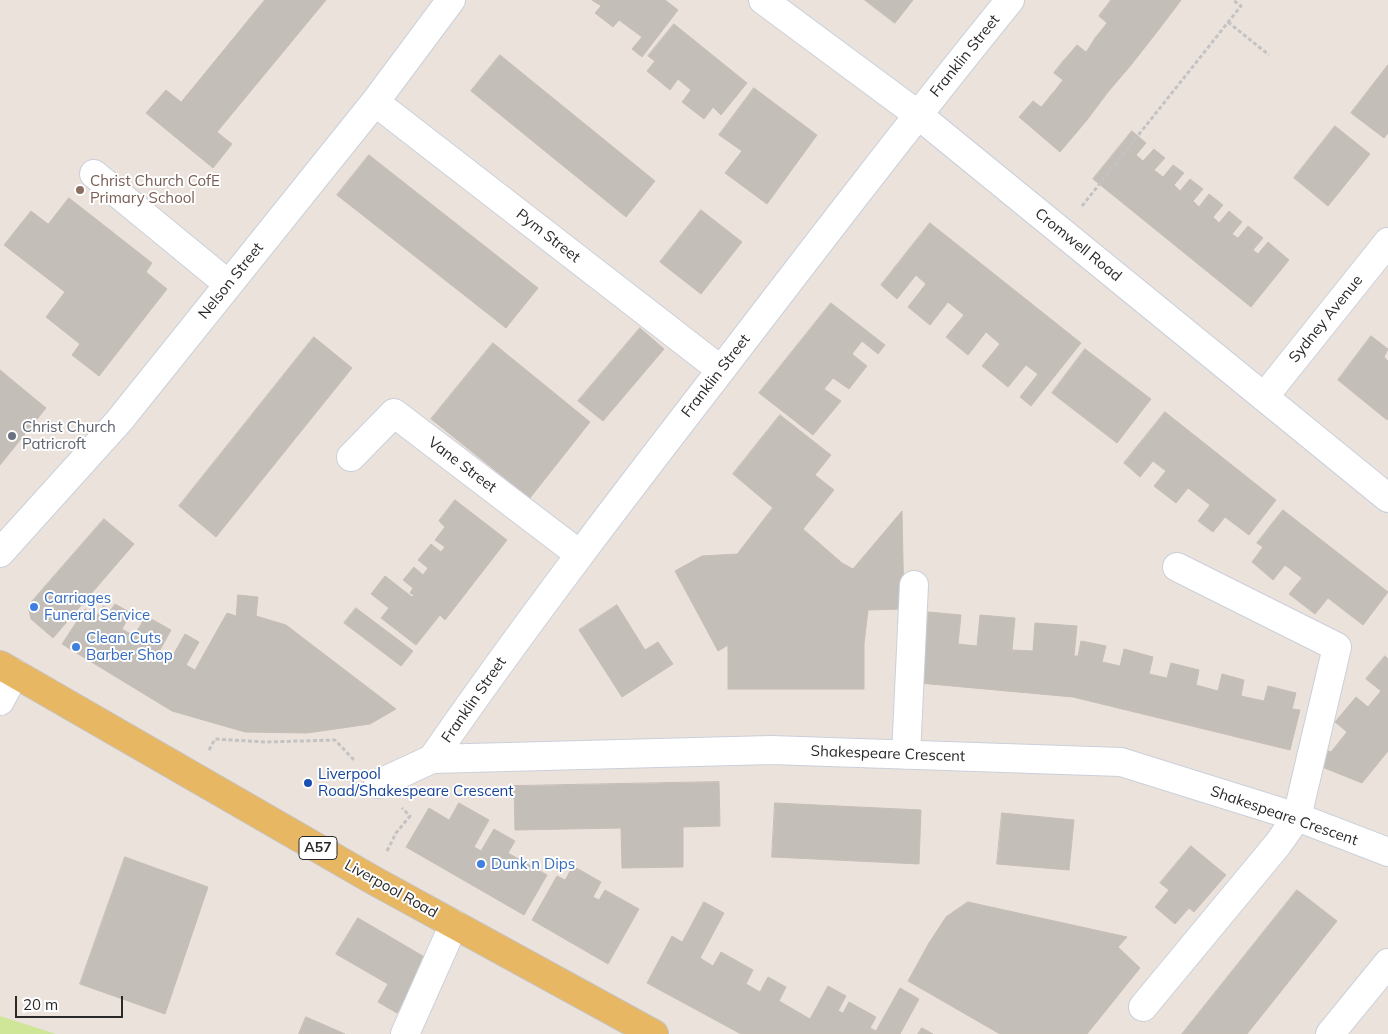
<!DOCTYPE html>
<html>
<head>
<meta charset="utf-8">
<style>
	body { margin:0 }
	#map { position:relative; width:1388px; height:1034px; overflow:hidden; background:#ebe2dc; font-family:Mulish,sans-serif }
	canvas { display:block }
	.scale { position:absolute; left:15px; top:996px; width:108px; height:22px; box-sizing:border-box; border:2px solid #292929; border-top:0; padding-left:6px; font-size:15px; line-height:18px; white-space:nowrap; color:#292929; -webkit-text-stroke:4px #fff; paint-order:stroke }
</style>
</head>
<body>
<div id="map">
<canvas width="1388" height="1034"></canvas>
<div class="scale">20 m</div>
</div>
<script>
const ctx = document.querySelector('canvas').getContext('2d');
ctx.lineJoin = 'round';
function paint(path, color) {
  ctx.fillStyle = color;
  ctx.fill(path, 'evenodd');
}
function strokePath(path, color, width, dash) {
  ctx.strokeStyle = color;
  ctx.lineWidth = width;
  ctx.lineCap = dash ? 'butt' : 'round';
  ctx.setLineDash(dash || []);
  ctx.stroke(path);
}
function drawText(font, color, halo, rows, align = 'center') {
  ctx.font = font + ' Mulish,sans-serif';
  ctx.lineWidth = 4;
  ctx.setLineDash([]);
  ctx.textBaseline = 'middle';
  ctx.strokeStyle = halo;
  ctx.fillStyle = color;
  for (const [text, x, y, turn = 0] of rows) {
    ctx.save();
    ctx.translate(x, y);
    ctx.rotate((+turn || 0) * Math.PI / 180);
    ctx.textAlign = isNaN(turn) ? turn : align;
    if (halo) ctx.strokeText(text, 0, 0);
    ctx.fillText(text, 0, 0);
    ctx.restore();
  }
}
paint(new Path2D(`
	M0,1016L56,1034H0Z`), '#cfe598');
const building = new Path2D(`
	M265,0H326L217,132L232,144L213,168L146,113L166,90L181,102Z
	M592,0H665L678,10L642,57L632,49L642,37L619,20L613,27L595,13L601,6Z
	M865,0H913L895,23Z
	M1111,0H1166L1176,7L1153,37L1109,3Z
	M1166,0H1181L1176,7Z
	M1109,3L1153,37L1131,65L1096,37L1107,23L1099,16Z
	M674,24L747,83L721,115L713,107L704,119L682,102L691,90L678,79L670,90L647,71L655,61L648,56Z
	M1096,37L1131,65L1108,92L1065,59L1077,45L1086,52Z
	M500,55L655,181L626,217L471,91Z
	M1065,59L1108,92L1087,120L1053,93L1063,80L1054,73Z
	M1388,65V133L1384,138L1351,113Z
	M754,88L817,135L767,204L725,173L742,151L719,135Z
	M1053,93L1087,120L1060,152L1019,117L1033,101L1041,107Z
	M1335,126L1370,154L1328,206L1294,178Z
	M1132,131L1146,143L1136,155L1143,161L1154,149L1165,158L1154,170L1163,177L1173,165L1184,173L1174,185L1180,191L1190,179L1203,189L1193,201L1199,207L1209,194L1223,205L1213,217L1219,223L1229,211L1242,222L1232,234L1238,238L1248,226L1263,238L1253,250L1258,254L1268,242L1289,260L1251,307L1093,179Z
	M369,155L538,288L506,328L337,195Z
	M69,198L152,263L146,272L167,289L99,376L72,355L80,344L46,317L65,292L4,245L31,211L48,224Z
	M701,210L742,242L701,294L660,262Z
	M930,223L1081,343L1031,406L1020,397L1038,374L1026,365L1008,387L982,366L1000,344L986,332L968,355L946,337L964,315L948,302L930,325L908,307L926,284L916,275L897,299L881,285Z
	M831,303L885,345L878,354L862,341L852,354L867,366L849,389L833,378L824,389L841,401L813,435L759,393Z
	M640,328L664,349L603,421L578,401Z
	M1371,336L1388,349L1384,357L1388,361V418L1387,420L1338,380Z
	M314,337L352,368L216,537L179,506Z
	M493,343L590,422L530,498L431,419Z
	M1085,349L1151,399L1117,443L1052,393Z
	M0,370L46,408L0,465Z
	M1165,412L1276,500L1249,535L1225,517L1213,532L1198,521L1210,505L1188,488L1176,503L1154,486L1166,471L1153,461L1140,477L1124,463Z
	M780,415L831,455L815,475L834,490L803,529L773,508L733,474Z
	M455,500L507,540L445,620L440,615L416,645L381,618L389,608L371,594L385,576L412,597L414,595L410,593L413,588L403,580L414,567L423,575L428,568L418,560L431,544L441,552L445,547L435,540L445,527L439,521Z
	M773,508L803,529L842,563L853,569L902,511L904,609L868,610L864,644V689H728V645L718,651L675,571L702,556L737,554Z
	M1283,510L1388,592L1363,625L1328,598L1315,614L1289,594L1302,578L1285,565L1273,580L1252,562L1263,547L1257,543Z
	M104,519L134,544L53,638L31,619L28,606Z
	M238,595L258,597L256,616L286,625L396,709L370,724L307,733L245,732L172,711L62,644L85,609L97,616L103,606L111,610L115,604L131,613L122,629L134,636L146,616L171,630L160,650L172,657L185,634L199,642L186,665L195,670L227,613L236,616Z
	M617,605L645,650L658,642L673,664L622,697L579,630Z
	M356,608L413,651L401,666L344,623Z
	M928,612L961,615L958,644L977,646L980,615L1015,618L1012,650L1033,651L1035,623L1077,626L1074,656H1078L1081,641L1106,646L1102,662L1120,666L1124,649L1153,657L1149,674L1167,678L1171,663L1199,670L1196,685L1218,691L1222,674L1244,680L1241,696L1264,701L1268,686L1296,693L1292,709L1300,710L1290,750L1073,697L908,682L913,640L925,641Z
	M1385,656L1388,659V751L1362,783L1312,763L1318,747L1331,752L1347,732L1335,722L1356,697L1368,707L1381,691L1366,679Z
	M719,782L720,826L683,827V867L622,868L621,828L515,830L514,786Z
	M459,803L489,820L474,847L481,851L494,829L515,841L508,853L547,875L524,915L406,847L429,808L449,820Z
	M775,803L921,810L919,864L772,857Z
	M1002,813L1074,820L1069,870L997,864Z
	M1191,846L1226,875L1194,912L1189,908L1175,924L1155,907L1169,890L1160,883Z
	M125,857L208,887L165,1014L80,984Z
	M573,866L601,882L593,897L599,900L605,890L639,909L608,964L532,920L557,876L565,880Z
	M1297,890L1337,921L1247,1034H1182Z
	M704,902L724,913L700,958L713,966L721,952L753,970L746,984L760,992L768,977L786,987L779,1001L810,1019L828,986L846,996L838,1011L843,1013L849,1002L876,1017L870,1028L876,1031L900,988L919,999L900,1034H741L647,983L672,936L682,942Z
	M968,902L1127,937L1118,947L1140,968L1087,1034H1000L908,981L929,943L946,917Z
	M358,918L428,959L397,1013L378,1002L388,984L336,954Z
	M306,1017L345,1034H299Z
	M922,1028L933,1034H918Z`);
paint(building, '#c3beb8');
strokePath(building, '#c6beb6', 1);
const minor = new Path2D(`
	M763,0L917,114L1388,498
	M375,102L721,370
	M94,174L228,284
	M1264,397L1388,242
	M351,457L394,413L579,554
	M0,553L119,421L375,102L451,0
	M0,701L15,673
	M906,755L914,585
	M432,759C524,626 622,498 721,370C816,246 911,122 1010,0
	M378,784L432,759L771,750L1121,762L1297,817L1388,852
	M1143,1007L1278,844L1297,817L1337,647L1177,567
	M405,1034L454,924
	M1330,1034L1388,963`);
const major = new Path2D(`
	M0,665L373,880L654,1034`);
strokePath(minor, '#cad0da', 30);
strokePath(major, '#c3c3c3', 30);
strokePath(new Path2D(`
	M1228,22L1269,55
	M1082,206L1241,6L1233,0
	M209,750L215,739L266,742L335,740L355,761
	M387,851L396,833L410,816L402,808`), '#c3c3c3', 3, [4, 2.5]);
strokePath(minor, '#fff', 28);
strokePath(major, '#e8b764', 28);
for (const [x, y, r, color] of [
	[80,190,5,"#8d6e63"],
	[12,436,5,"#6b7280"],
	[34,607,5,"#3f7fe0"],
	[76,647,5,"#3f7fe0"],
	[308,783,5,"#1a4fb4"],
	[481,864,5,"#3f7fe0"]
]) {
  const dot = new Path2D();
  dot.arc(x, y, r, 0, 2 * Math.PI);
  ctx.fillStyle = color;
  ctx.fill(dot);
  strokePath(dot, '#fff', 2);
}
for (const [x, y, w] of [
	[318,848,38]
]) {
  const box = new Path2D();
  box.roundRect(x - w / 2, y - 11.5, w, 23, 4);
  ctx.fillStyle = '#fff';
  ctx.fill(box);
  strokePath(box, '#292929', 1);
}
drawText('bold 14px', '#292929', null, [
	["A57",318,848]
]);
drawText('15px', '#292929', '#fff', [
	["Franklin Street",965,56,-51],
	["Pym Street",548,236,38],
	["Cromwell Road",1078,245,39],
	["Nelson Street",231,281,-51],
	["Sydney Avenue",1326,319,-51],
	["Franklin Street",716,376,-52],
	["Vane Street",462,465,37],
	["Franklin Street",474,700,-55],
	["Shakespeare Crescent",888,754,2],
	["Shakespeare Crescent",1284,816,19],
	["Liverpool Road",391,889,29]
]);
drawText('15px', '#785e54', '#fff', [
	["Christ Church CofE",90,181],
	["Primary School",90,198]
], 'left');
drawText('15px', '#5b616d', '#fff', [
	["Christ Church",22,427],
	["Patricroft",22,444]
], 'left');
drawText('15px', '#366cbe', '#fff', [
	["Carriages",44,598],
	["Funeral Service",44,615],
	["Clean Cuts",86,638],
	["Barber Shop",86,655],
	["Dunk n Dips",491,864]
], 'left');
drawText('15px', '#164399', '#fff', [
	["Liverpool",318,774],
	["Road/Shakespeare Crescent",318,791]
], 'left');
</script>
</body>
</html>
